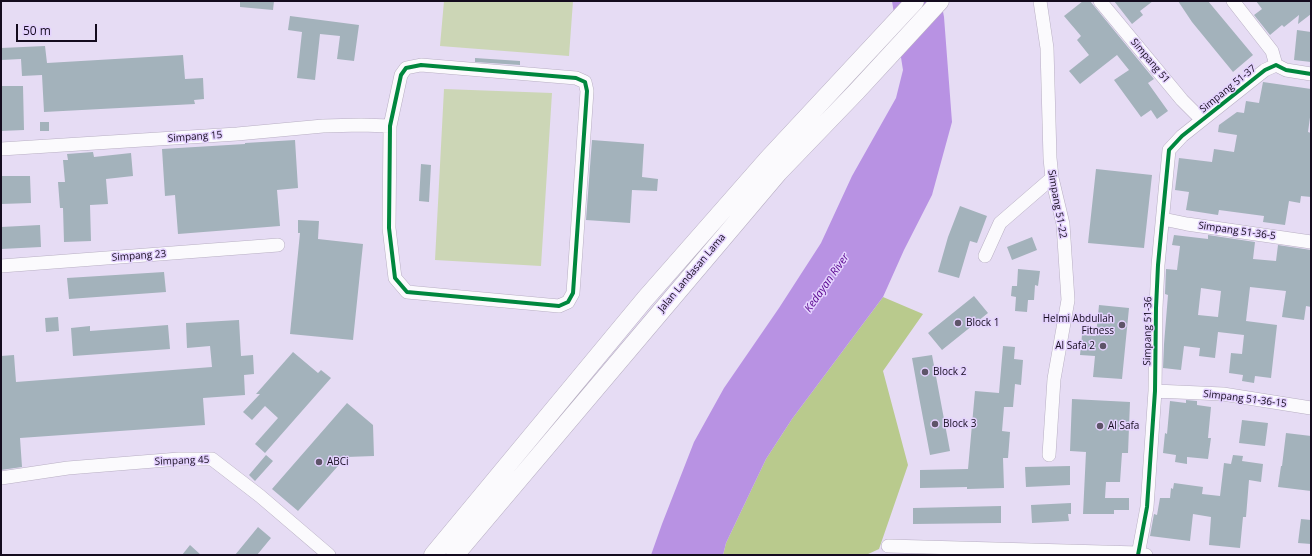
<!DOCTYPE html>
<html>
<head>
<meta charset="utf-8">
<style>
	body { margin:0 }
	#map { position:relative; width:1312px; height:556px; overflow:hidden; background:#e6dcf4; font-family:"Open Sans",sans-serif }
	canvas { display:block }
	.frame { position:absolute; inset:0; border:2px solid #140b1e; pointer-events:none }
	.scale { position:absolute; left:16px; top:24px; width:81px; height:18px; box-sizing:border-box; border:2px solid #140b1e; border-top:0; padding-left:5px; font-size:12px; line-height:14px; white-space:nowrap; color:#140b1e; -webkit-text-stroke:3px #e4d2fe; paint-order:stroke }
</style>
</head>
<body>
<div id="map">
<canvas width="1312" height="556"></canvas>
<div class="frame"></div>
<div class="scale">50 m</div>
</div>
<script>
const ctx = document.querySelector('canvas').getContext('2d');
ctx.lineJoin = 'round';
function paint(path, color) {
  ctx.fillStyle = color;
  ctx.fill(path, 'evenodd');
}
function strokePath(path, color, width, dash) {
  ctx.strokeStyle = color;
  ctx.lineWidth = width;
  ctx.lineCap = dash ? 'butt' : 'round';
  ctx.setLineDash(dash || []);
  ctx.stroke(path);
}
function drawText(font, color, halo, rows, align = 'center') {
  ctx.font = font + ' "Open Sans",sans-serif';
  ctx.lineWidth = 3;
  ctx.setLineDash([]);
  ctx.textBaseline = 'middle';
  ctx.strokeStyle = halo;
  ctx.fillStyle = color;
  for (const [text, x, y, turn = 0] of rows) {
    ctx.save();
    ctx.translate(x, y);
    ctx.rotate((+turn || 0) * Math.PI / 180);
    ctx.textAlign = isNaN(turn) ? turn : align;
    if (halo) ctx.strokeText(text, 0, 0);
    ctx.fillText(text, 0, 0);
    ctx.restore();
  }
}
paint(new Path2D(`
	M444,1H573L569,56L440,46Z
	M444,89L552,93L541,266L435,260Z`), '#ccd6b6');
paint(new Path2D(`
	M883,297L923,314L883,371L908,465L879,549L866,555H723L726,543L766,459L792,419Z`), '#b9ca8d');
paint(new Path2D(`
	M892,1H941L944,17L952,122L932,195L904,250L883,297L792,419L766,459L726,543L723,555H651L662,524L694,442L724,388L779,308L821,243L852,176L896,98L903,70Z`), '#b892e3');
paint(new Path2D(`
	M240,1H274L273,10L240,7Z
	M1083,1H1090L1154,79L1148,83L1168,111L1157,119L1151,110L1141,117L1114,80L1129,70L1117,55L1080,84L1069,71L1089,55L1077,40L1081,36L1064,16Z
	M1114,1H1153L1140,11L1143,15L1132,24Z
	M1178,1H1208L1253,55L1233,72L1192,22Z
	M1256,1H1311V14L1298,24L1299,15L1284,27L1282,25L1270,35L1254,15L1262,9Z
	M290,16L359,25L354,61L337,59L340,36L320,34L315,80L297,78L302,32L288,30Z
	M1297,30L1311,32V62L1294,60Z
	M45,46L47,63L183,55L185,79L203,78L204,99L194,100L195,104L44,112L42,75L22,76L21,59L1,60V48Z
	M475,58L520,61V65L475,62Z
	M1263,82L1311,89V110L1308,132L1311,133V197L1301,196L1300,203L1289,201L1285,225L1263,222L1264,216L1219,210L1218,215L1186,210L1189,192L1175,190L1179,158L1212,162L1214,149L1234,152L1237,135L1218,132L1219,125L1237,112L1244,113L1246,101L1259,103Z
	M1,86H23L24,130L1,131Z
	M40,122H49V131H40Z
	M295,140L298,188L277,190L280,226L178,234L175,195L165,196L162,149L245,144V143Z
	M592,140L644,144L642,177L658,179L657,191L632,190L630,223L586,220Z
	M93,152L94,157L131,153L133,176L106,179L108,204L90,205L91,241L64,242L63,208H60L58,182H65L63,160H68L67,154Z
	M421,164L431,165L429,202L419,201Z
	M1096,169L1152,175L1144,248L1088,243Z
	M1,176H30L31,203L1,204Z
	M960,206L987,216L977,243L970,241L959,278L938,272L948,237Z
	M298,220L319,221L318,239L363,244L353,340L290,334L300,233H298Z
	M40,225L41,247L1,249V227Z
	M1174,235L1208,239V235L1255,242L1253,259L1276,261L1278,245L1311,250V307L1306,306L1304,320L1282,317L1286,291L1250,287L1246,321L1277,325L1271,378L1255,376L1254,383L1242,381L1243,375L1229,373L1231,353L1242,354L1244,335L1218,332L1215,358L1199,356L1200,348L1184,346L1181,370L1163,368L1164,344L1168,295L1165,294L1166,269L1177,270L1180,246L1172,245ZM1201,288L1221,291L1218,317L1198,315Z
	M1032,237L1037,250L1012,260L1007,247Z
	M1018,269L1040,271L1038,286L1035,285L1034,300H1028L1027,312L1015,311L1016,297L1011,296L1012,286H1017Z
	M164,272L166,292L69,299L67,278Z
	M974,296L988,313L942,350L928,333Z
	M1099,305L1129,308L1122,379L1093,377L1095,356L1080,355L1082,335L1096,336Z
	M58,317L59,331L46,332L45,318Z
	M239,320L241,356L253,355L254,374L244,375L245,395L203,398L205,425L20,438L22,467L1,470V356L14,355L16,382L212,367L210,346L187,348L186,323Z
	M168,325L170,349L73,356L71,328L90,326V331Z
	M1003,346L1015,347L1014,359L1023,360L1021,385L1015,384L1013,407H1004L1002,431L1010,432L1008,458H1003L1004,488L967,489V487L920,488V470L968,469L975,391L999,393Z
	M293,352L318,373L321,370L331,378L265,453L255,444L278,418L265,406L252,420L243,412L260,394H256Z
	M932,355L950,451L930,455L919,397L912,358Z
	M1072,399L1130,402L1128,453H1122L1120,482H1106L1105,498H1129V510H1114V514H1083L1086,452L1070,451Z
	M1186,400L1197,401V405L1211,407L1208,438H1211L1208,459L1187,457V464L1175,462L1176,455L1163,453L1165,433L1167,434L1170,401L1186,403Z
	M347,403L373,425L374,456L346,457L298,511L272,489Z
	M1242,420L1268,423L1265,446L1239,443Z
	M1286,433L1311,436V491L1278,487L1281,466H1282Z
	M266,455L273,461L255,481L249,475Z
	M1233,455L1243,456L1242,461L1263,464L1261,482L1249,480L1246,517H1243L1240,548L1209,545L1211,517L1193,514L1190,541L1150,536L1154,514L1157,515L1160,498H1170L1171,488L1173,489L1174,483L1203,487L1202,494L1220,496L1224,463L1231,464Z
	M1070,466V485L1026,487L1025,467Z
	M1071,503V514H1068L1069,521L1032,523L1031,505Z
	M1001,506V523L913,524V508Z
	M1301,519L1311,520V544L1298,543Z
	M258,527L271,538L257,555H235Z
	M190,545L201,555H182Z`), '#a3b2bb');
const street = new Path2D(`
	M1040,1L1047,48L1050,158L1052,178L1063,224L1068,300L1054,379L1049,455
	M1100,1L1182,100L1202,120
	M1233,1L1272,51L1276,65
	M421,65L576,78L585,82L587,91L573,293L568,302L559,306L407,292L395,278L389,228L390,126L401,75L406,68Z
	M1,149L237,134L323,126L361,125L390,126
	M1163,219L1187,224L1311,242
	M985,256L1000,223L1052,178
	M1,266L278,245
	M1155,391L1223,394L1311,408
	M1,478L68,468L179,459H212L260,496L329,555
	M888,546L1138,553L1146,555
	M1138,555L1147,507L1155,391L1156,308L1158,265L1169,150L1182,136L1265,70L1276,65L1286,70L1311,74`);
const secondary = new Path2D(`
	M433,555L645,299L767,160L915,1
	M455,555L778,173L857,91L940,1`);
strokePath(street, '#b8afc3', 14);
strokePath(secondary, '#b8afc3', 19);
strokePath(street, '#fbfafd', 13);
strokePath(secondary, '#fbfafd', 18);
strokePath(new Path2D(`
	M421,65L576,78L585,82L587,91L573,293L568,302L559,306L407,292L395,278L389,228L390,126L401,75L406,68Z
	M1138,555L1147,507L1155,391L1156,308L1158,265L1169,150L1182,136L1265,70L1276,65L1286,70L1311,74`), '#00873e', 4);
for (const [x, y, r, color] of [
	[958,323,4,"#5e5469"],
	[1122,325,4,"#5e5469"],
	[1103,346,4,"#5e5469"],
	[925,372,4,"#5e5469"],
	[935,424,4,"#5e5469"],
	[1100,426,4,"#5e5469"],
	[319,462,4,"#5e5469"]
]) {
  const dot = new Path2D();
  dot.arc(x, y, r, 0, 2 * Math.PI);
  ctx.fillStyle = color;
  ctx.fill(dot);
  strokePath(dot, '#e4d2fe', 1.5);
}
drawText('10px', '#140b1e', '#e4d2fe', [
	["Simpang 51",1150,61,50],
	["Simpang 51-37",1228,89,-39],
	["Simpang 15",195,137,-4],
	["Simpang 51-22",1057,204,80],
	["Simpang 51-36-5",1237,231,8],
	["Simpang 23",139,256,-4],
	["Jalan Landasan Lama",692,273,-50],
	["Simpang 51-36",1148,331,-89],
	["Simpang 51-36-15",1245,399,7],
	["Simpang 45",182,461,-2]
]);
drawText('10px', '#140b1e', '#e4d2fe', [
	["Helmi Abdullah",1114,319,"right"],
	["Fitness",1114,331,"right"],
	["Block 1",966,323],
	["Al Safa 2",1095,346,"right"],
	["Block 2",933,372],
	["Block 3",943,424],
	["Al Safa",1108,426],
	["ABCi",327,462]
], 'left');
drawText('italic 11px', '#59068f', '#e4d2fe', [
	["Kedayan River",827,283,-55]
]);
</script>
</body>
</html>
